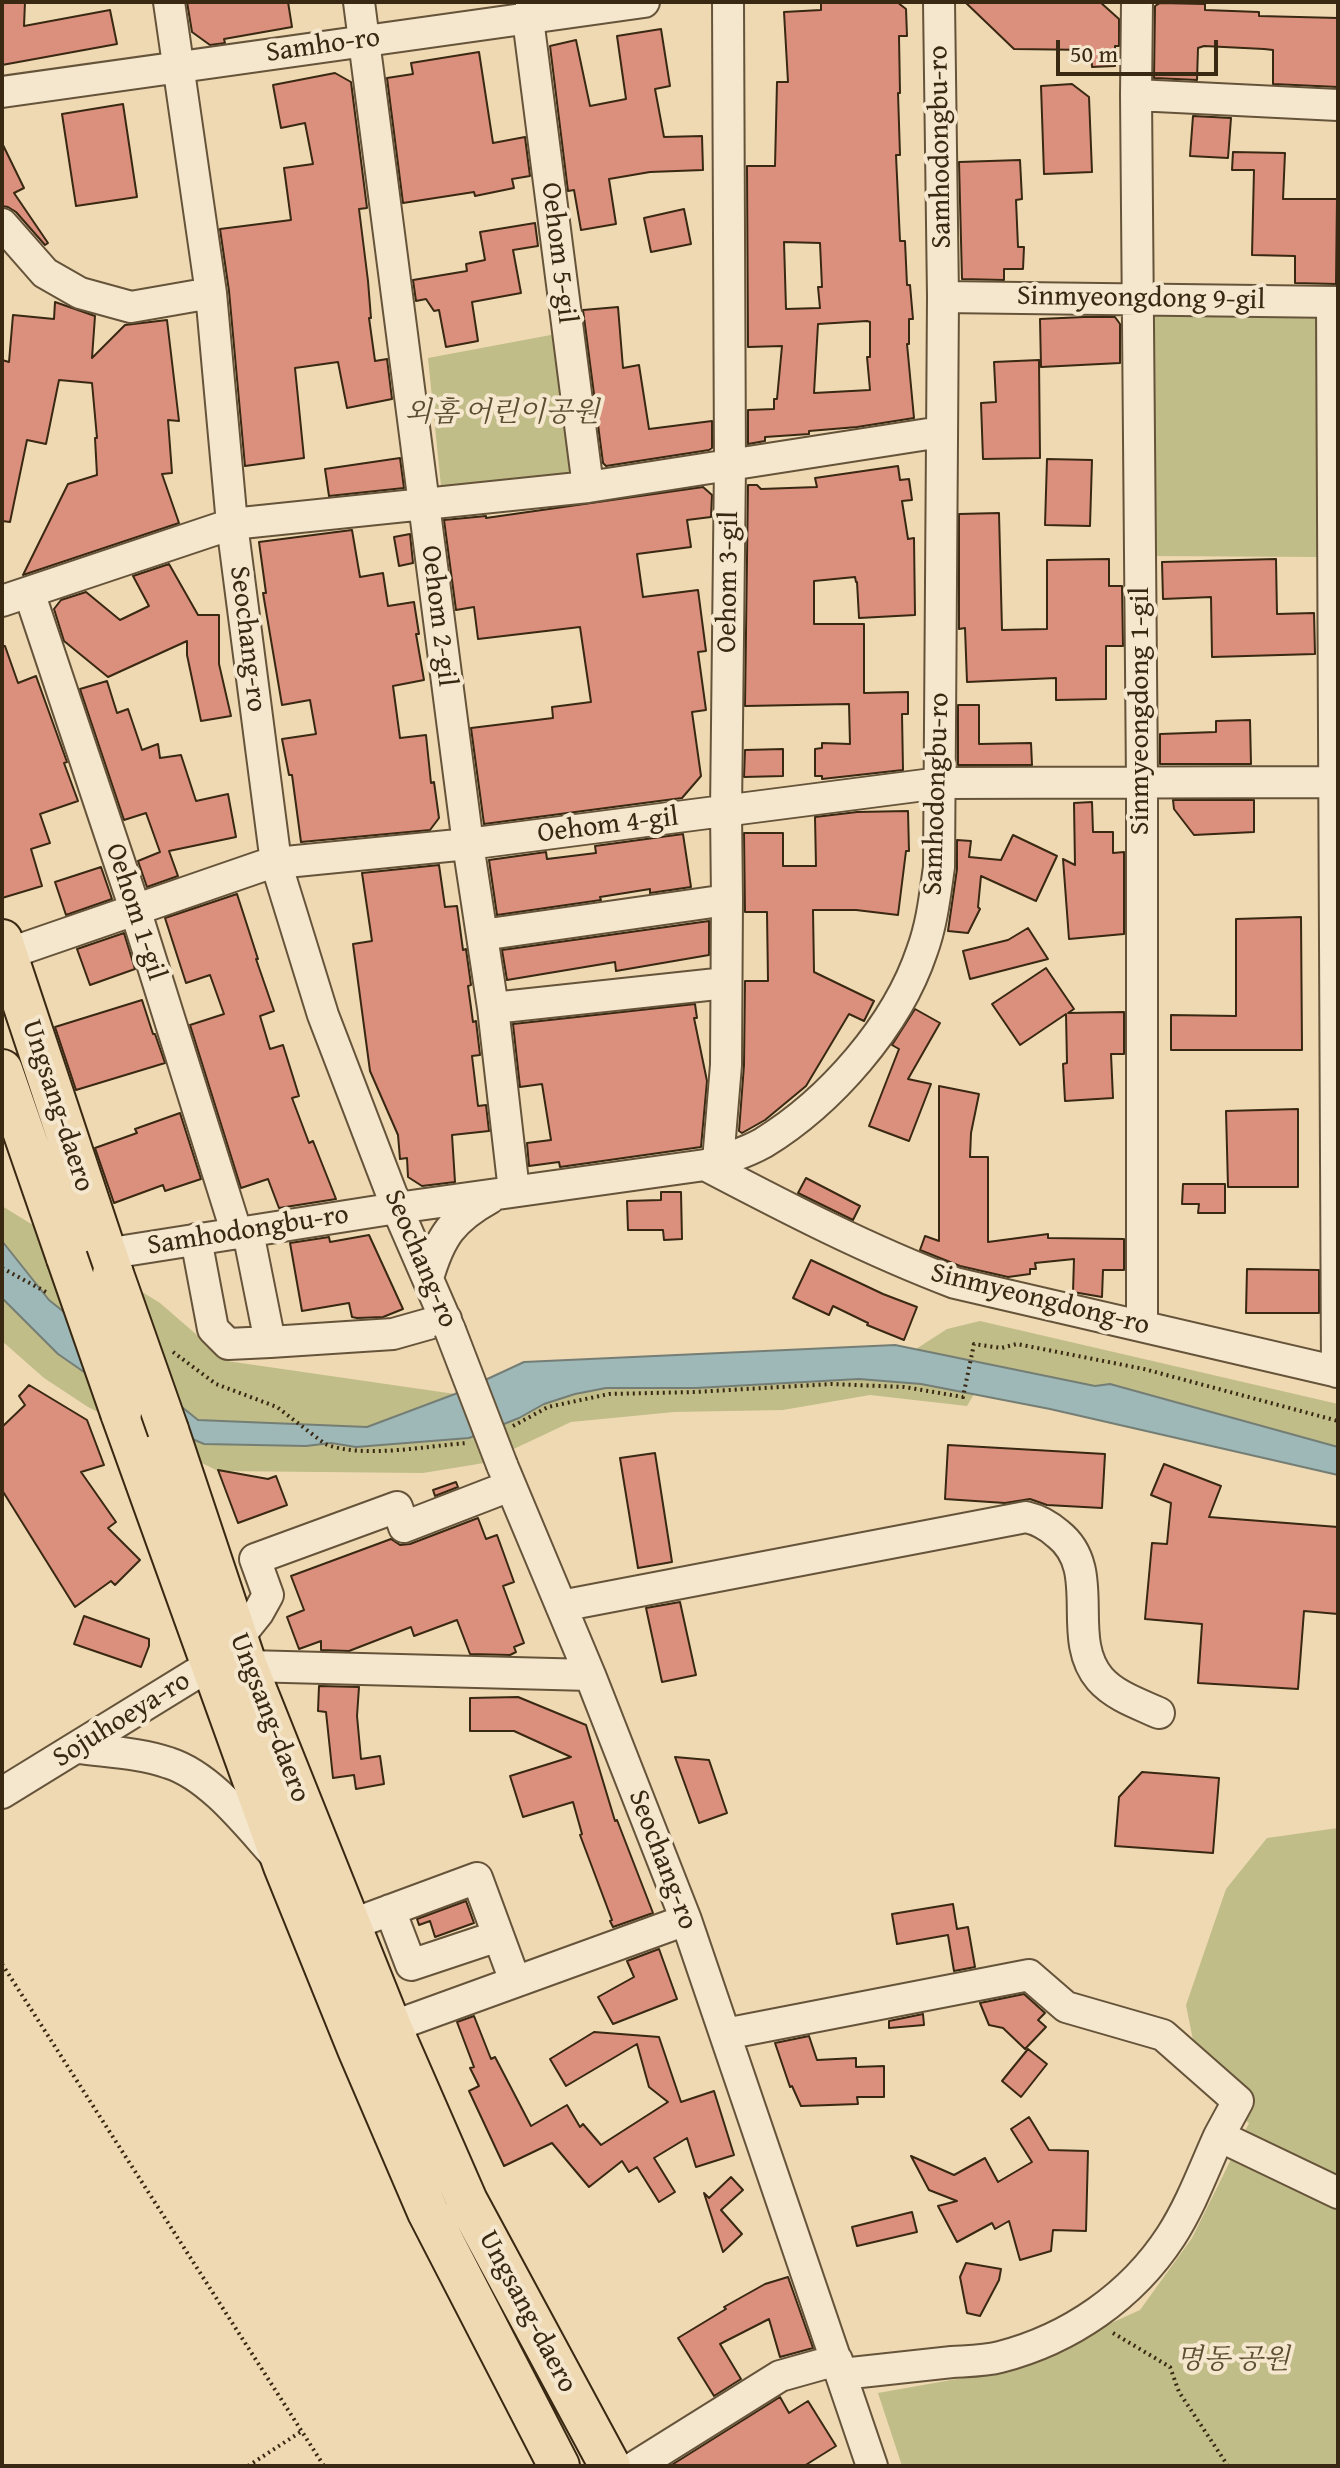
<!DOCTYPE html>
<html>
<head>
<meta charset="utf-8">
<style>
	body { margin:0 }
	#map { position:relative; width:1340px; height:2468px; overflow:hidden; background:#efd9b3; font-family:"Gentium Book Plus",serif }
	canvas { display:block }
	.frame { position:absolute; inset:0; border:4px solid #392812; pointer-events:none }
	.scale { position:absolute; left:1056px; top:40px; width:162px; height:36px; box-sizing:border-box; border:4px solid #392812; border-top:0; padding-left:10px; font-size:24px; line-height:28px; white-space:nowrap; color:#392812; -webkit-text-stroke:6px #f5e6ce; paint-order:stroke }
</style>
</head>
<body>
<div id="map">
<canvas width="1340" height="2468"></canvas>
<div class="frame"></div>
<div class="scale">50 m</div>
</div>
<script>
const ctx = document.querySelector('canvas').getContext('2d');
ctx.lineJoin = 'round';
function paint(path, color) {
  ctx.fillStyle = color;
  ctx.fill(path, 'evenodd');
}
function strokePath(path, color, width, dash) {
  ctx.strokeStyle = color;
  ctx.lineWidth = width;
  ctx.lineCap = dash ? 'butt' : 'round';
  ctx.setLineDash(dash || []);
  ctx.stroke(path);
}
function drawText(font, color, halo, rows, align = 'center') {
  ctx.font = font + ' "Gentium Book Plus","Noto Serif KR",serif';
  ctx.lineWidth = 8;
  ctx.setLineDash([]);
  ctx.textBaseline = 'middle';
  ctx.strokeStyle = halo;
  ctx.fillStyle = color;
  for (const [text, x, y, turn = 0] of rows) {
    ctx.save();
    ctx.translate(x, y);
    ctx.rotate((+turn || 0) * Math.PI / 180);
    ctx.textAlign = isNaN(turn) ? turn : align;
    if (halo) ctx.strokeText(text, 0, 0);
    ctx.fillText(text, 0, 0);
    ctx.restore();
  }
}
paint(new Path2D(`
	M1150,307L1319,308L1317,557L1148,556Z
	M556,334L578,455L566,477L448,496L441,486L428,358Z
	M2,1206L160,1303L227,1361L455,1394L367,1427L198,1420L49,1300L2,1241Z
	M2,1298L58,1354L162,1426L356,1447L519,1418L544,1404L575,1394L606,1388H696L859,1379L897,1380L974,1394L967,1406L870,1395L783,1410L674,1412L571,1422L484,1463L423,1473L218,1471L88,1407L44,1378L2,1341Z
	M980,1321L1338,1404V1447L1110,1384L1095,1386L916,1349L947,1329Z
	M1338,1828V2466H902L878,2393L1007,2370L1140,2310L1192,2238L1249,2123L1235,2115L1196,2055L1186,2005L1226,1889L1267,1838Z`), '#c0bd88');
const water = new Path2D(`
	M2,1241L49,1300L198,1420L367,1427L455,1394L524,1362L895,1345L1095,1386L1110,1384L1338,1447V1475L1050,1409L921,1384L859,1379L696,1388H606L575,1394L544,1404L519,1418L469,1438L356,1447L331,1443L306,1446L204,1444L162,1426L58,1354L2,1298Z`);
paint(water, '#9db8b7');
strokePath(water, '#757e75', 2);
const building = new Path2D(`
	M2,2H25L24,26L110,10L117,44L2,65Z
	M187,2H288L292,27L224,39L225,43L210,45L192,32Z
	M821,2H897L906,9L907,36H899L900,93H898L900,155H896L900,241H905L907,285H910L913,319H909V344H907L914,418L857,427L809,431V434L765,437V441L748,444V410L774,409V399H777L782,346L748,347L747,166H775L777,82H788L784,12L821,10ZM784,242L820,243L822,287H818L820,308L786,309ZM867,321L870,322V357H867L870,390L814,393L818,324Z
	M965,2H1100L1119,19V46H1115V66L1092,67L1091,50L1014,49Z
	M1160,3L1205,4V10L1259,12V16L1338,18V87L1273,84V50L1264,49L1204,46L1198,48L1197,80L1154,78L1155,6Z
	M661,29L670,86L655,89L664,137L702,136L703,170L650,172L609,179L616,224L581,230L574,190L568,191L550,46L576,40L590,106L626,99L617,36Z
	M479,52L493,143L525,137L530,176L512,179L514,188L475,196L474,192L403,203L387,78L413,74L411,63Z
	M335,73L351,82L367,208L359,209L368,281L371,318H369L375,361L387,359L392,399L347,408L338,362L295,368L304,458L245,466L229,291L220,229L291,220L284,168L313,164L305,123L281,128L273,85Z
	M1072,84L1089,97L1092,172L1044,174L1041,86Z
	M123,104L137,197L76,206L62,114Z
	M1193,116L1231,118L1228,158L1190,156Z
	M2,143L24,188L14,193L48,243L45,245L16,212L8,207L2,206Z
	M1233,152L1285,153L1283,199H1337L1336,284L1295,283V256L1252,255L1254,170H1232Z
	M1020,160L1022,199L1016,200L1018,247H1024L1023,269H1004V280L962,279L959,162Z
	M684,209L691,244L651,252L644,218Z
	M535,223L538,246L513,250L521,293L472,302L478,341L446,347L439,310L434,311L426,299L416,301L413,280L467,271L466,264L485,260L480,232Z
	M55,302L95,316L92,358L125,325L167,320L179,421L168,420L172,473L162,474L179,523L23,575L68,484L97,475L95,438H97L92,383L59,380L46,444L27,440L10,522L2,521V360L9,362L13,315L54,319Z
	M618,307L623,368L639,365L649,429L712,421V448L709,450L606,466L603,463L583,310Z
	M1084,317H1115L1120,324V363L1041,367L1040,319Z
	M1039,360L1040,458L983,459L981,403L996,402L994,362Z
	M400,458L404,488L329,496L325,469Z
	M1047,459L1092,460L1090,526L1045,525Z
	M898,466L900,480L909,479L912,500L902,501L908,539L914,538L915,615L859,618L857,582H856L855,577L814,581V624H864V693L908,692V714H902L903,770L822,779V776H815V749L822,748V743L850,744L849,704L745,706L748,485H757L761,489L817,487L815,478Z
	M703,487L712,495L711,517L687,520L691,547L637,554L643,597L698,590L706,651L698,652L706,710L692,712L701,776L682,798L484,824L471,728L553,718L552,707L591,702L580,627L478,639L474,607L456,610L444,520L486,516V518Z
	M999,513L1002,630L1047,629V560L1109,559V586H1122L1123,646H1106V699L1056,700V678L967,682L965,628L959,629V514Z
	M352,530L360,577L383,573L388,606L414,602L419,634H416L424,680L393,686L400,738L426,735L431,783L434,782L439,818L430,830L301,842L292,775H289L282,739L316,734L310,700L282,705L263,593H266L259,542Z
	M410,534L413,563L399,566L394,537Z
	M1276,559L1277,614L1314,613L1315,654L1212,657L1211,597L1163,599L1162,562Z
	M169,564L198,615H219V664L231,716L201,721L187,655V641L108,677L64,641L54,609L61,600L86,592L120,620L149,606L133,576Z
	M2,646H5L18,683L36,676L67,762L64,763L78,801L40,814L50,843L31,849L42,886L2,898Z
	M107,681L117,713L128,709L142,750L158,744L160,758L181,755L196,801L228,794L236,837L169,851L178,876L147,887L138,861L160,852L146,813L124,820L80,689Z
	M958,705H979V744L1031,743L1032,765H958Z
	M1250,720L1251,764H1160V734L1216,732V721Z
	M783,749V776L744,777L745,750Z
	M1173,800H1254V832L1194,835L1174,809Z
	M1092,802L1093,832H1113V853L1124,852V934L1069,939L1063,859L1075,865L1074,803Z
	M908,811L909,851H906L898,915L856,910H813L814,972L874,1001L864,1021L849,1014L806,1086L765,1120L742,1133L739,1131L744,1065L745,981H768L767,912H745L744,833H783V866H816L815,817L857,812Z
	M683,834L691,887L650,893V889L600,897L601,900L497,915L489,860L546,852L547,859L596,853L595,846Z
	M1013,835L1057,856L1036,901L981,876L978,907L980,909L968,933L948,931L957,869V840L971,841L969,857L1001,860Z
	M439,865L445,907L457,906L463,950L466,949L471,985L468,986L473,1022L476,1021L480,1055L472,1056L478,1106L486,1105L489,1131L452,1135L455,1182L422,1186L408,1177L407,1158L400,1159L398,1135L370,1071L353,944L372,941L362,873Z
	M101,867L112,899L66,915L55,882Z
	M237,894L258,959H256L274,1011L260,1016L270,1049L283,1045L299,1096L292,1098L309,1143L313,1141L336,1199L279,1208L268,1179L241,1188L190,1025L224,1014L210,975L186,983L165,918Z
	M1301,917L1302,1050H1171V1015L1236,1016V919Z
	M709,921V955L616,971L615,962L507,980L502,950Z
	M1028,928L1048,959L970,979L963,951L1008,940Z
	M124,933L135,969L90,985L77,949Z
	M1046,968L1074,1009L1068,1013L1124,1012V1054H1111L1113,1098L1065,1101L1063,1064L1067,1063L1066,1014L1020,1045L992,1004Z
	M142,1000L153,1034H155L165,1063L76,1090L55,1027Z
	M695,1004L697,1018H694L707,1081L701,1147L560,1167L559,1162L529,1166L527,1143L551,1140L542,1084L520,1087L513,1024Z
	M915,1009L940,1023L908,1079L931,1084L909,1141L869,1126L899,1049L892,1045Z
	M939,1086L979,1094L971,1133L970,1157H988V1242L1048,1234V1238L1124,1239V1270H1103L1102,1297L1073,1292L1074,1259L1035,1263L1036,1269H1030V1274L1008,1277L960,1266L920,1250L925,1236L939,1241Z
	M1298,1109V1187H1228L1226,1111Z
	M180,1113L201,1179L165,1191L163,1185L114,1203L95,1148L137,1133L135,1129Z
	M806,1178L860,1206L853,1220L798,1193Z
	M1183,1184H1225V1213H1198L1199,1204H1182Z
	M661,1192H681L682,1239L664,1240L663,1230H628L627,1201L661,1200Z
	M369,1235L403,1309L383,1317L357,1318L352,1317L349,1303L302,1311L290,1243L329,1237L330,1242Z
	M811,1260L883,1294L917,1307L904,1340L867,1325L868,1323L833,1306L829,1315L793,1298Z
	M1247,1269L1319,1270V1313H1246Z
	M29,1385L87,1420L104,1465L81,1472L116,1522L108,1528L140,1560L115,1585L111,1581L75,1607L2,1490V1427L25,1405L19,1396Z
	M948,1445L1105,1454L1102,1508L1047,1505L1030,1499L1005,1503L945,1499Z
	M655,1453L672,1562L638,1568L620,1458Z
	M1164,1464L1221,1486L1209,1517L1338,1527V1614L1304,1611L1298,1689L1198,1683L1202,1624L1145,1619L1152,1543L1167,1544L1171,1503L1151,1495Z
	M218,1470L268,1479L276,1476L287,1505L238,1523Z
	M456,1482L458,1487L435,1496L433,1490Z
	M478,1518L486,1539L497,1535L514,1582L503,1586L524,1643L514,1647L516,1652L510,1655L470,1654L457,1620L414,1636L411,1627L349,1651L321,1650V1641L299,1649L287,1617L304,1610L291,1576L391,1539L400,1545L410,1544Z
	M680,1602L696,1675L662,1682L646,1608Z
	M84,1616L149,1639V1646L141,1667L74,1644Z
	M319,1686L359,1687L357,1716L361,1759L380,1756L384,1784L356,1789L354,1775L333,1778L326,1712L318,1711Z
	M518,1697L586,1725L615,1821L617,1820L653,1913L613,1927L610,1921L612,1920L580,1835L582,1834L573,1802L523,1817L510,1776L571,1757L514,1731H470V1698Z
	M675,1757L709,1760L727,1813L699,1823Z
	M1142,1772L1219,1778L1213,1853L1115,1846L1119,1797Z
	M466,1901L474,1923L435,1937L430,1921L419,1925L417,1919Z
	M953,1904L957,1929L968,1927L975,1967L954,1971L948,1935L897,1944L892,1914Z
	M659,1949L677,1999L613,2024L598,1997L634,1977L627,1961Z
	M1024,1994L1045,2013L1038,2020L1046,2027L1025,2049L1003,2028L989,2025L980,2003Z
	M923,2014L924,2025L889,2028V2021Z
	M474,2016L491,2059L495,2057L531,2126L567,2105L580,2127L583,2124L601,2145L668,2102L649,2087L637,2044L566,2086L550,2059L594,2032L659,2037L681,2102L714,2091L734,2155L696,2167L687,2138L654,2158L675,2192L659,2202L637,2167L629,2172L622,2161L589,2187L552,2143L504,2166L469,2091L479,2086L470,2068L474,2067L457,2022Z
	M809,2036L817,2060L856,2058V2067L884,2066V2097H857L858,2104L801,2106L792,2086L790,2087L775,2043Z
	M1028,2049L1047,2064L1021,2097L1002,2081Z
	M1029,2117L1049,2150L1088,2151L1086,2231L1053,2230L1051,2251L1020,2260L1009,2221L995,2229L992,2223L957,2242L938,2206L957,2201L929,2190L911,2156L954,2175L985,2158L998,2182L1032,2162L1011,2129Z
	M731,2177L743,2190L721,2210L742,2234L723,2252L704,2193L709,2198Z
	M912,2212L917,2232L857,2246L852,2227Z
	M966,2263L1001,2269L999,2280L980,2316L967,2313L960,2277Z
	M788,2277L813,2348L780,2357L769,2319L720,2344L741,2379L714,2396L678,2338L726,2309L724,2307L765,2284Z
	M780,2397L789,2413L808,2401L836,2446L804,2466H670Z`);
paint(building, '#db907d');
strokePath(building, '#392812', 2);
const minor = new Path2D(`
	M169,2L211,293L232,524L276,863L323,1015L397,1208L450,1330
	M359,2L468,844L493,1008L514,1191
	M532,2L528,19L588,487
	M1137,2L1136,95L1142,782V1326
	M2,92L644,2
	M1136,95L1338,105
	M2,224L45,273L80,293L131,307L211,293
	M943,297L1338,302
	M1332,302L1337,1372
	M29,592L135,909L237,1234
	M2,601L232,524L588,487L941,432
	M482,935L727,900
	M7,954L262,866L276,863L468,844L940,783L1338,782
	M493,1008L726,983
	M718,1161L726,1065L727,900L726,811L730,464L728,2
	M705,1165C787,1208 868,1250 955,1283L1338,1372
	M248,1232L270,1342L393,1334L446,1319
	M196,1239L213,1329L228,1344L270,1342
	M105,1254L397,1208L705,1165C725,1159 745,1153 763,1143C830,1102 897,1026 922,951C932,924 935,895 939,867L943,297L939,2
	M428,1278C440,1237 452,1219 490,1198
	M502,1465L590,1675L686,1920L872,2466
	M561,1606L1026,1517C1039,1520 1048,1525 1058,1534C1104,1570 1064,1637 1100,1679C1115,1696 1139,1704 1159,1713
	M238,1638L258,1613L268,1595L255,1559L397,1507L404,1527L510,1486
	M78,1748C108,1752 141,1753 169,1763C210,1776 247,1824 275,1855
	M2,1793L210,1665L590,1675
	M390,1910L411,1965L498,1936
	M350,1925L477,1878L515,1981
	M391,2027L686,1920
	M725,2034L1029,1975L1066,2007L1163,2035L1238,2101L1219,2136
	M842,2374C879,2370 915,2366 952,2362C967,2361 985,2361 1000,2357C1070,2339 1132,2296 1171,2236C1191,2205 1204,2169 1219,2136L1338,2193
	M636,2466L780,2376L837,2360`);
const major = new Path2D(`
	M2,940L113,1274
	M2,1070L67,1258
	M121,1413L284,1866L358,2049L428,2212L559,2466
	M168,1430L247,1667L391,2027L467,2201L610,2466`);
strokePath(minor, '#66543a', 34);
strokePath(major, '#392812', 44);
strokePath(new Path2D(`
	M2,1268L46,1292
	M173,1352L216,1384L277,1407L325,1444C363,1459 426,1446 467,1443
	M513,1426L548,1407L609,1394L695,1392L832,1384L904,1387L963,1397L974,1344L1001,1348L1017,1344L1144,1369L1338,1421
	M2,1964L324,2466
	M1113,2333L1170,2367L1179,2392L1228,2466
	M248,2466L302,2431`), '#392812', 4, [2, 4]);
strokePath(minor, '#f5e6ce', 30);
strokePath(major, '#efd9b3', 40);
const minorBridge = new Path2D(`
	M450,1330L502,1465`);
const majorBridge = new Path2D(`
	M67,1258L121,1413
	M113,1274L168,1430`);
strokePath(minorBridge, '#66543a', 34, []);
strokePath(majorBridge, '#392812', 44, []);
strokePath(minorBridge, '#f5e6ce', 30);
strokePath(majorBridge, '#efd9b3', 40);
drawText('28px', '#392812', '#f5e6ce', [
	["Samho-ro",323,46,-8],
	["Samhodongbu-ro",941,147,-91],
	["Oehom 5-gil",558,253,83],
	["Sinmyeongdong 9-gil",1141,299,1],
	["Oehom 3-gil",729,582,-89],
	["Oehom 2-gil",438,616,83],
	["Seochang-ro",247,639,83],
	["Sinmyeongdong 1-gil",1141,711,-90],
	["Samhodongbu-ro",937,794,-88],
	["Oehom 4-gil",608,826,-7],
	["Oehom 1-gil",135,912,72],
	["Ungsang-daero",57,1106,72],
	["Samhodongbu-ro",248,1231,-9],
	["Seochang-ro",420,1259,67],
	["Sinmyeongdong-ro",1040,1300,14],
	["Ungsang-daero",269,1718,69],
	["Sojuhoeya-ro",122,1720,-32],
	["Seochang-ro",662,1860,69],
	["Ungsang-daero",527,2312,62]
]);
drawText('italic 28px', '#5b4d30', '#f5e6ce', [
	["외홈 어린이공원",502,414],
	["명동 공원",1233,2361]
]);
</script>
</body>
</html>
